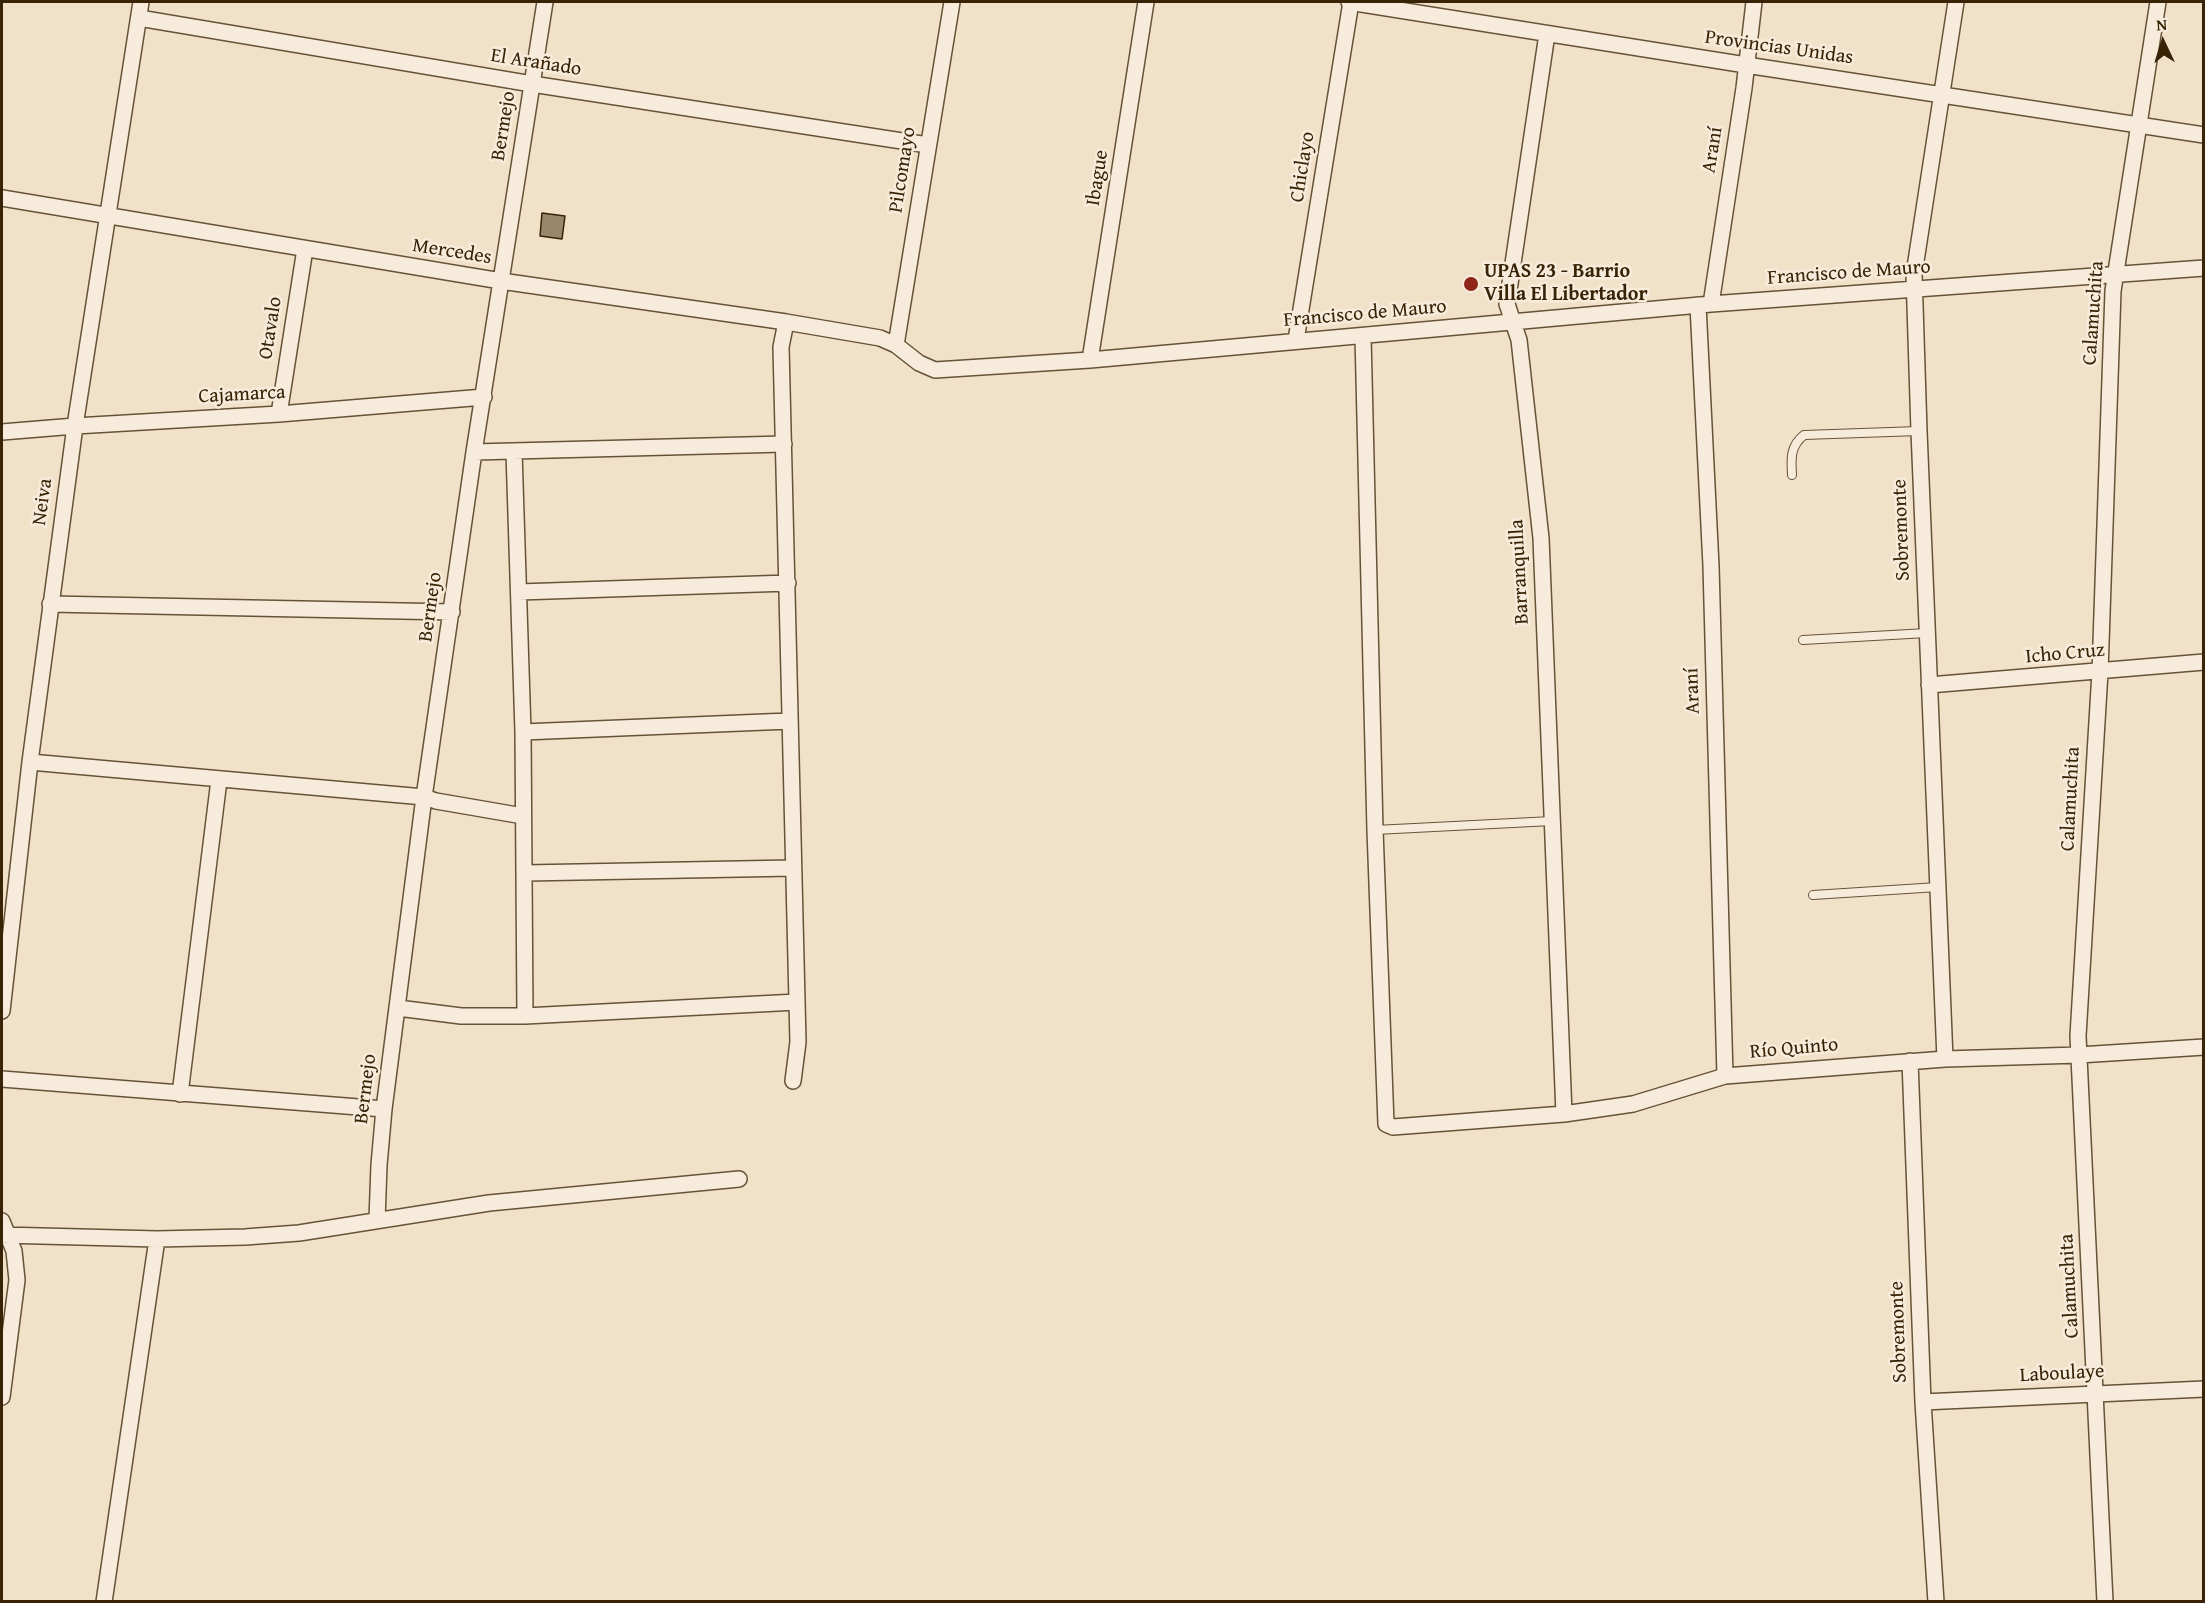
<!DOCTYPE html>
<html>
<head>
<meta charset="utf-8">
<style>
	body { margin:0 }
	#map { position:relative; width:2205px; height:1603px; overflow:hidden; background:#f2e1c9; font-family:"Gentium Book Plus",serif }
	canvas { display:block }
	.frame { position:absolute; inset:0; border:3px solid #382306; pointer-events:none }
	.north { position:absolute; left:2133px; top:12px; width:60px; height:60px; -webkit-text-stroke:4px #f7ecdc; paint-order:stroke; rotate:356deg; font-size:16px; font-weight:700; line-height:24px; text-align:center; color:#382306 }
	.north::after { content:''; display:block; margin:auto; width:21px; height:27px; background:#382306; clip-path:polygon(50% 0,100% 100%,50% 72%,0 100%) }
</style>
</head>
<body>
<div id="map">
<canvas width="2205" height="1603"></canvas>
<div class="frame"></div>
<div class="north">N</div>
</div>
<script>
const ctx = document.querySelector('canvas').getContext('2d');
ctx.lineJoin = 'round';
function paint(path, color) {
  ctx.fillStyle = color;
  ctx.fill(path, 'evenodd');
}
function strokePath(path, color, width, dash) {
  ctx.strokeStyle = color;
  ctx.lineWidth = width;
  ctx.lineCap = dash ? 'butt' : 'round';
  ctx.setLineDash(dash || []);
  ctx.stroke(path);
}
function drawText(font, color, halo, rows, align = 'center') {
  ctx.font = font + ' "Gentium Book Plus",serif';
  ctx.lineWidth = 5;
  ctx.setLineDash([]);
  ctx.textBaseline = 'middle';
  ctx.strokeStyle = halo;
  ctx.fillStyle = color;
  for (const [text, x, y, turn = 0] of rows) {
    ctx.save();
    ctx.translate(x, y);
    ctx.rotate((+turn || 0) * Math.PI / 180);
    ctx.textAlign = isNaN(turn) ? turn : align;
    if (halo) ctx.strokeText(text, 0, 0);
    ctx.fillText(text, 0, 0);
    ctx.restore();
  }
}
const building = new Path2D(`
	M542,213L565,216L562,239L540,236Z`);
paint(building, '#99866b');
strokePath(building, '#382306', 1.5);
const lane = new Path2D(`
	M1792,475C1791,459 1790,446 1804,435L1919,431
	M1803,640L1927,633
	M1375,830L1552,821
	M1813,895L1938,887`);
const street = new Path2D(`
	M1349,2L1746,65L2204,135
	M139,18L532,84L928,145
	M1547,34L1507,304L1519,340L1541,538L1564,1114
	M2,198L501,281L786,322L880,338L896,345L919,363L935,370L1090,360L1711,304L2204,268
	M1711,304L1744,88L1754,2
	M1698,305L1711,566L1725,1076
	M786,322L781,347L798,1042L793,1081
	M1363,336L1375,830L1386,1124L1393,1127L1564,1114L1633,1104L1725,1076L1945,1059L2079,1055L2204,1047
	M1296,340L1351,2
	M896,345L952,2
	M1090,360L1146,2
	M279,414L305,249
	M2,432L75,426L279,414L484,397
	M474,452L784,444
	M514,452L523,732L525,1016
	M519,592L788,583
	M50,604L452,612
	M1929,685L2204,662
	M523,732L789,721
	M30,762L424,797L436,801L523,816
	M525,873L793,868
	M398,1008L461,1016H525L797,1002
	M2,1011L30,762L75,426L141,2
	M1945,1059L1919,431L1914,274L1956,2
	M1910,1061L1923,1402L1936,1602
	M2,1079L384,1109
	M180,1094L219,780
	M377,1220L379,1165L384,1109L424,797L474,452L545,2
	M2,1221L14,1251L17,1280L2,1397
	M2,1235L157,1239L245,1237L299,1233L489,1203L739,1179
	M1923,1402L2204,1389
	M104,1602L157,1239
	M2105,1602L2078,1036L2100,672L2113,291L2158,2`);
strokePath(lane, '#665237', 10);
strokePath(street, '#665237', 18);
strokePath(lane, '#f7ecdc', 8);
strokePath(street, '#f7ecdc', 15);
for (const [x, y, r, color] of [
	[1471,284,8,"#8f2418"]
]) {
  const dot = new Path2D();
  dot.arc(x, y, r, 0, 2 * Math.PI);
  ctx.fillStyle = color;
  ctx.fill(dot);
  strokePath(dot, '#f7ecdc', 2);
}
drawText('20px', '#382306', '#f7ecdc', [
	["Provincias Unidas",1779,48,8],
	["El Arañado",536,63,9],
	["Bermejo",504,126,-81],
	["Araní",1713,150,-81],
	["Chiclayo",1303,167,-81],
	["Pilcomayo",903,170,-81],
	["Ibague",1098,178,-81],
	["Mercedes",452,252,9],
	["Francisco de Mauro",1849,273,-4],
	["Calamuchita",2094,313,-86],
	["Francisco de Mauro",1365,314,-5],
	["Otavalo",271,328,-81],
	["Cajamarca",242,395,-3],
	["Neiva",43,502,-82],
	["Sobremonte",1902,530,-92],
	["Barranquilla",1520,572,-93],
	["Bermejo",431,607,-82],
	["Icho Cruz",2065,654,-5],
	["Araní",1693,691,-92],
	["Calamuchita",2071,799,-87],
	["Río Quinto",1794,1049,-5],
	["Bermejo",366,1089,-83],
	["Calamuchita",2070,1286,-93],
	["Sobremonte",1899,1332,-92],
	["Laboulaye",2062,1374,-3]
]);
drawText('bold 20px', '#382306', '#f7ecdc', [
	["UPAS 23 - Barrio",1484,272],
	["Villa El Libertador",1484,295]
], 'left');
</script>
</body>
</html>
